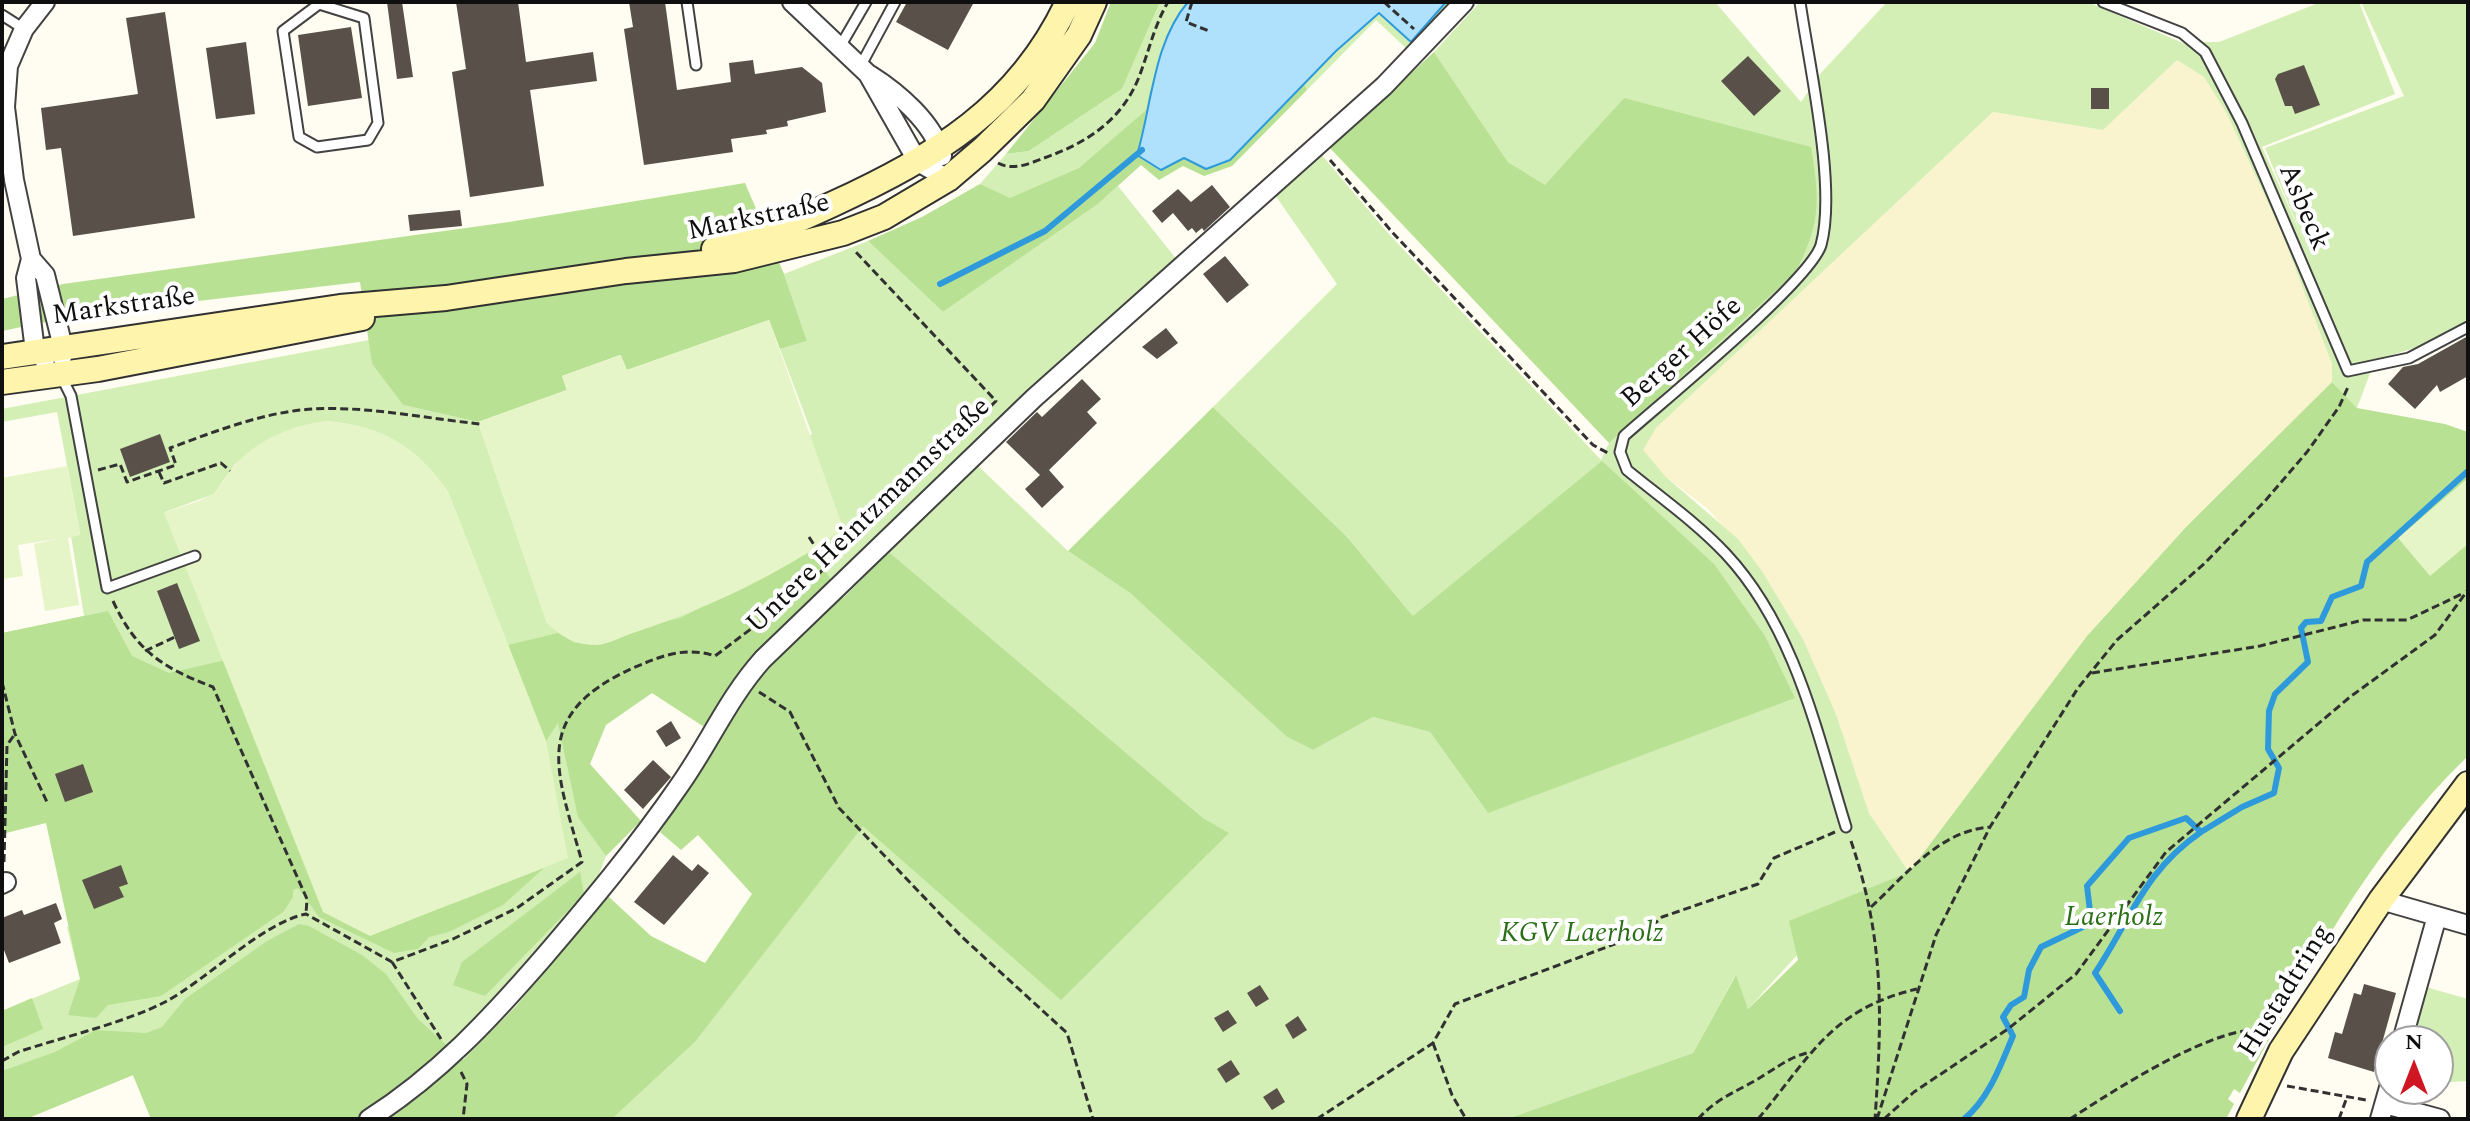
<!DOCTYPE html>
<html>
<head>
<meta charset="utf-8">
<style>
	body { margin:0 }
	#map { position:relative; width:2470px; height:1121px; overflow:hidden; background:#fffcf1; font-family:Spectral,serif }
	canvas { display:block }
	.frame { position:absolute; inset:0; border:4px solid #0f0f0f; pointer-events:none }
	.north { position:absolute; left:2374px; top:1025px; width:80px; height:80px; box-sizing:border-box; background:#fff; border:2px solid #9f9f9f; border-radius:50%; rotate:0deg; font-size:22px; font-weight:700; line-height:32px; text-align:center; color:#0f0f0f }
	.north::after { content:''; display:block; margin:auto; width:28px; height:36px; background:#d01623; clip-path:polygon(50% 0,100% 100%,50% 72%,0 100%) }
</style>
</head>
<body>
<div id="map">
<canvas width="2470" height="1121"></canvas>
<div class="frame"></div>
<div class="north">N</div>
</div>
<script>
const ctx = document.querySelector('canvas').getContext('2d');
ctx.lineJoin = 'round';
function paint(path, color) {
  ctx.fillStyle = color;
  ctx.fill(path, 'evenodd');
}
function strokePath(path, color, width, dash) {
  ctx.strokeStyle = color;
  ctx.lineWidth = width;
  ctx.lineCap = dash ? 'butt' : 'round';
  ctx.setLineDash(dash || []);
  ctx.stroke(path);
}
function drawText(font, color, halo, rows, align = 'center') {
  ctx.font = font + ' Spectral,serif';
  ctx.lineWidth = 8;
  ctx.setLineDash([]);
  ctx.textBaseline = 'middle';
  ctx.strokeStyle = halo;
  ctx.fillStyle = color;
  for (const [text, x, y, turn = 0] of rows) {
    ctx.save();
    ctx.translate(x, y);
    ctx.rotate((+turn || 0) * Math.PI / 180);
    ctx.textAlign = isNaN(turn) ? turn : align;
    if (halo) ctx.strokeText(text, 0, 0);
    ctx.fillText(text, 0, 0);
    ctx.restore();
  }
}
paint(new Path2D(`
	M2177,60L2204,77L2227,114L2281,231L2332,364V382L2187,526L2087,636L1909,872L1869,813L1836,714L1803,639L1762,571L1708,509L1666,477L1642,450L1656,428L1993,112L2103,130Z`), '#f9f4cd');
paint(new Path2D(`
	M1160,2H1457L1408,50L1376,20L1307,90L1297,69L1146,110L1080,168L1010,199L980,184L1006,154L1029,151L1122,89Z
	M1480,2H1715L1801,102L1820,74L1887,2H2088L2192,47L2199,42H2219L2321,2H2359L2395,94L2262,147L2304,241L2265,148L2404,96L2361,2H2468V321L2421,346L2375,360L2357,408L2332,382V364L2281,231L2227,114L2204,77L2177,60L2103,130L1993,112L1656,428L1643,450L1666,477L1738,539L1762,571L1803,639L1836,714L1869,813L1909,872L1849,898L1748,1009L1735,976L1693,1053L1507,1119H612L695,1042L863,825L1228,833L1203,818L889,552L977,465L1068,551L1130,593L1287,737L1313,750L1373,717L1430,732L1488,813L1413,616L1347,537L1213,407L1337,284L1275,195L1320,153L1387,232L1601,460L1609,443L1795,273L1624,98L1546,186L1508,162L1434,52Z
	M1118,186L1178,261L743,671L652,693L585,723L584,814L606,856L592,893L442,1057L151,1119L133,1075L26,1119H2V1011L80,979L67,927L153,898V767L2,834V633L84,616L71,536L80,534L57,412L2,422V409L369,340L372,364L403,405L478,422L547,623L812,434L780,349L807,341L784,274L868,241L943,312L1098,204ZM327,421C382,426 417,447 448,492L545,740L165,512L214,494L235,464Z
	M2426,987L2468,999V1081L2438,1083V1041H2411Z`), '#d4efb5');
paint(new Path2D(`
	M1111,2H1160L1122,89L1029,151L1006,154L1095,43Z
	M1434,52L1508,162L1545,185L1624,98L1811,147C1820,201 1821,223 1795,273L1609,443L1330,148Z
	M1297,69L1307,90L1232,166L1204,176L1183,166L1159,180L1141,165L1098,204L943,312L868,241L922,217L980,184L1010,198L1079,168L1146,110L1150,90Z
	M745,183L784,274L807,341L780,349L769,320L627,370L620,355L562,376L567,390L478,422L403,405L372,364L360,282L79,315L2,331V299L63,284L509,222Z
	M2332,382L2357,408L2445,424L2468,432V756C2371,849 2304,975 2240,1093L2234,1089L2228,1099L2234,1104L2226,1119H1507L1693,1053L1736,975L1748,1009L1798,960L1789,921L1909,872L2087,636L2187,526Z
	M1213,407L1347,537L1413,616L1602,461L1714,564L1765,636L1795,698L1488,813L1430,732L1373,717L1313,750L1287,737L1130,593L1068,551Z
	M812,551L843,598L889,552L1203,818L1229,833L1061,1000L863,826L695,1042L612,1119H151L133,1075L26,1119H2V1071L55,1052L96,1030L146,1033L162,1027L185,999L267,941L299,924L309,926L362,955L386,974L418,1019L463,1060L516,1006L608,896L651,936L705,963L752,894L698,835L681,850L660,832L718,736L652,693L606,725L590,764L641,821L606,856L578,817L558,723L546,741L508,645L558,633L575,643L680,618Z
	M108,611L132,656L169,673L230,659L452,904L544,868L503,905L449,932L429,937L418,949L394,953L319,917L298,888L293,890V897L283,912L161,996L108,1005L96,1018L68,1015L80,979L46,823L2,834V633Z
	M580,872L584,894L485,996L453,985L462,962Z
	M32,998L43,1029L2,1047V1011Z`), '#b8e193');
paint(new Path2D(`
	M769,320L843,528C783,574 701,611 630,634C619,638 607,645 595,645C575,645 561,636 547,623L478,422L567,390L562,376L621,355L627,370Z
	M327,421C382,426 417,447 448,492L546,741L568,858L370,936L323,912L164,513C179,507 197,503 211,495C220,490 227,474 234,466C258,439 292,425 327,421Z
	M67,466L80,535L68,538L79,605L45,611L34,544L57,539L18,545L23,576L2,579V478Z
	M2468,478V544L2430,576L2398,538Z`), '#e6f5c8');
const water = new Path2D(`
	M1188,2H1446L1411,42L1379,13L1336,51L1230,160L1206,169L1184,158L1161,170L1137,155C1152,105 1153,43 1188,2Z`);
paint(water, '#afe1fd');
strokePath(water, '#2e9adc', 2);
strokePath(new Path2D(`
	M940,284L1045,231L1142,150
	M2120,1011L2095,973C2131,919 2144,871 2201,832
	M1964,1119C1989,1099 2001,1064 2013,1036L2003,1017L2011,1005L2024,997L2029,970L2041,947L2087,925L2090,911L2087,886L2129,838L2186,818L2201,832L2242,807L2274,793L2279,768L2268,749L2269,711L2275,694L2308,662L2301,628L2306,622L2321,621L2332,597L2361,586L2367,562L2468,471`), '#2e9adc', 6);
paint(new Path2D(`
	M387,2H402L413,77L397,79Z
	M456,2H518L526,62L593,52L597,81L530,90L544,186L470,197L452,72L466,69Z
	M629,2H665L677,90L731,82L729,63L753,60L755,74L802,67L822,83L826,112L787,121L788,126L766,130L767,134L731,139L733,152L644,165L624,29L633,27Z
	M907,2H974L948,50L896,22Z
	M165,12L195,218L73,236L61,148L46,150L41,108L138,94L126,18Z
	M351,27L362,98L308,106L298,35Z
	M246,42L255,114L216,119L206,48Z
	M1748,56L1781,91L1754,116L1721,81Z
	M2304,65L2320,105L2295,114L2292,106H2285L2275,79L2278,74Z
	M2091,88H2109V109H2091Z
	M1212,185L1230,207L1204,231L1202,228L1196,233L1192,228L1188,231L1173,213L1162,223L1152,211L1178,189L1191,202Z
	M460,210L462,226L410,231L408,215Z
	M1225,256L1249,285L1227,303L1203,274Z
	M1166,328L1178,343L1157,359L1142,347Z
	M2468,336V376L2440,392L2437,385L2415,409L2388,384L2403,367L2418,364Z
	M1082,379L1101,399L1087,412L1097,423L1049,470L1064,487L1042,508L1025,489L1040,475L1006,442L1037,412L1042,417Z
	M160,434L170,462L130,477L120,449Z
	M177,583L200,641L179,649L157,591Z
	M671,721L681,738L666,747L656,731Z
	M653,760L671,777L643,809L624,790Z
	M83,764L93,792L65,802L55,774Z
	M673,855L692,871L698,864L709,873L664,925L634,902Z
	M121,865L128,884L119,887L124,897L94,909L82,880Z
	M56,903L62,919L54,923L61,943L9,963L2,945V918L22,910L24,915Z
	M2364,984L2396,993L2374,1072L2328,1058L2335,1032L2342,1034L2354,993L2361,995Z
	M1260,985L1269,999L1256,1007L1247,993Z
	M1228,1010L1237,1023L1223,1032L1214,1018Z
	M1298,1016L1307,1030L1293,1039L1285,1025Z
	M1231,1060L1240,1074L1226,1083L1217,1069Z
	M1277,1088L1285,1102L1272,1110L1263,1097Z`), '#59504a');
const lane = new Path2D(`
	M687,2L696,65
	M1800,2C1809,65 1837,187 1821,245C1810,281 1661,403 1624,436L1620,452L1627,470C1660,497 1697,523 1726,554C1795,628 1817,733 1846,827
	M2103,2L2182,33L2205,52L2242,123L2348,371L2409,358L2468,327
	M319,4L364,18L378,123L368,140L317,147L299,137L283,31Z
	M2,15L24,29
	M841,45L866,2
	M861,65L895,2
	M62,378L71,396L107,588L195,556`);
const street = new Path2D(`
	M792,2L868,74L918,162L948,179
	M870,75C897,92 934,123 942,156
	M31,259L45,275L63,347L62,357
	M45,360L35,351L26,278L31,259L14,180L5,107L8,66L24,29L45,2
	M2,884L6,882
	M2381,900L2468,925
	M2402,1041L2437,916
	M2385,1104L2440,1119
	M369,1119C438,1075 490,1019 543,958C591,902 637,847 679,786C709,744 728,698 763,659L1034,398L1384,86L1464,2
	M2380,1119L2390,1084`);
const secondary = new Path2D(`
	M714,249C756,239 794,222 833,204C935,157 1019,107 1068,2
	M2,357L340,307L446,298L626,271L734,260L843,233L884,217L948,179L982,150L1033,100L1079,35L1094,2
	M2,382L98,369L362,318
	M2249,1119L2281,1051L2381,900L2468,784`);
strokePath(lane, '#424242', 13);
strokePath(street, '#424242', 22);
strokePath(secondary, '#313131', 28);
strokePath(new Path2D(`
	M1192,2L1186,22L1209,31
	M1384,2L1414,29
	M1330,160L1393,233L1593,445L1608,453
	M998,163C1012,171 1029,164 1044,158C1087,143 1122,120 1139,77C1149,51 1154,26 1168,2
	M98,470L120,464L127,482L176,465L170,448C211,433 256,415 301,410C359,404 422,418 480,424
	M159,472L164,483L221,463L230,471
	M809,537L827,565
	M113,601C136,651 163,668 213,687L307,899L306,914
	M145,651L175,637
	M2092,673L2260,646L2363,620H2407L2464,593
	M2,682L15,734L47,802
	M759,692L790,712L839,808L962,937L1067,1033L1093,1119
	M1851,841C1885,941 1882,1016 1875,1119
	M4,862L7,745L15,734
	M1871,907C1906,875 1939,831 1990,827
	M392,962L441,1039
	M1433,1043L1452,1095L1466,1119
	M2,1061L18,1052C63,1037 124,1023 165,1002C208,979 262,923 306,914L392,962L453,939L517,908L582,862C557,772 529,715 633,668C661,656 685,646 715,656L800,592L996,401L854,250
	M461,1072L467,1084L463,1119
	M2287,1086L2366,1100
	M1317,1119L1433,1043L1455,1004L1644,933L1662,917L1758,884L1774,858L1835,832
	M1698,1119C1720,1095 1740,1091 1766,1074C1782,1064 1791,1057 1810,1052
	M1758,1119C1811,1056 1831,1009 1917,989
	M1877,1119L1936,935L1990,827L2078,688L2117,640L2205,563L2265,501L2307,452L2339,407L2348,387
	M1884,1119L1914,1092L2008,1029L2076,974L2166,852L2350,697L2435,635L2468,590
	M2070,1119C2107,1095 2225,1017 2268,1032
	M2339,1119L2347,1097`), '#313131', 3, [8, 4]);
strokePath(lane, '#fff', 9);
strokePath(street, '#fff', 18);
strokePath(secondary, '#fff4ac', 24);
drawText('28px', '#0f0f0f', '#fff', [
	["Asbeck",2302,208,67],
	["Markstraße",759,219,-12],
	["Markstraße",124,308,-8],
	["Berger Höfe",1683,354,-42],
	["Untere Heintzmannstraße",870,517,-44],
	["Hustadtring",2287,992,-58]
]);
drawText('italic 28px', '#2b6f17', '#fff', [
	["Laerholz",2114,920],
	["KGV Laerholz",1582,936]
]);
</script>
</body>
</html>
